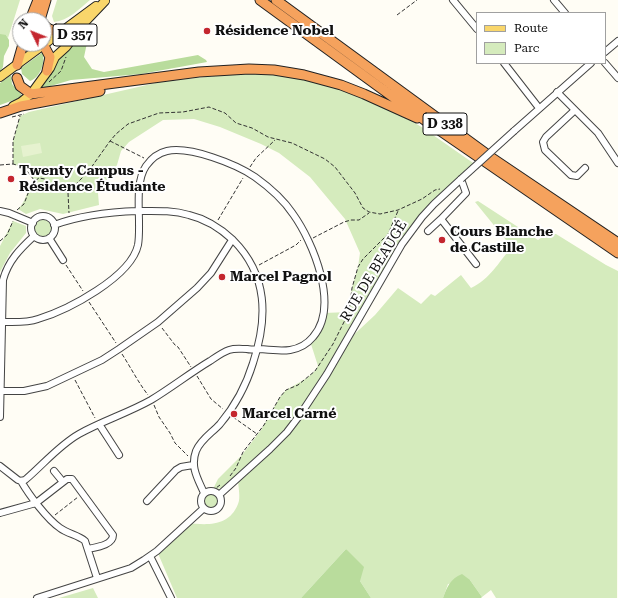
<!DOCTYPE html>
<html>
<head>
<meta charset="utf-8">
<style>
	body { margin:0 }
	#map { position:relative; width:618px; height:598px; overflow:hidden; background:#fffdf5; font-family:"Roboto Serif",serif }
	canvas { display:block }
	.legend { position:absolute; left:476px; top:12px; width:130px; height:52px; box-sizing:border-box; background:#fff; border:1px solid #a0a0a0; margin:0; padding:5px 7px; list-style:none; font-size:12px; color:#111 }
	.legend li { display:flex; align-items:center; gap:8px; height:20px }
	.legend b { width:20px; border:1px solid #a0a0a0 }
	.north { position:absolute; left:12px; top:12px; width:40px; height:40px; box-sizing:border-box; background:#fff; border:1px solid #a0a0a0; border-radius:50%; rotate:313deg; font-size:11px; font-weight:700; line-height:16px; text-align:center; color:#111 }
	.north::after { content:''; display:block; margin:auto; width:14px; height:18px; background:#c4262e; clip-path:polygon(50% 0,100% 100%,50% 72%,0 100%) }
</style>
</head>
<body>
<div id="map">
<canvas width="618" height="598"></canvas>
<ul class="legend">
<li><b style="height:5px;background:#f9d66b"></b>Route</li>
<li><b style="height:11px;background:#d5ebbd"></b>Parc</li>
</ul>
<div class="north">N</div>
</div>
<script>
const ctx = document.querySelector('canvas').getContext('2d');
ctx.lineJoin = 'round';
function paint(path, color) {
  ctx.fillStyle = color;
  ctx.fill(path, 'evenodd');
}
function strokePath(path, color, width, dash) {
  ctx.strokeStyle = color;
  ctx.lineWidth = width;
  ctx.lineCap = dash ? 'butt' : 'round';
  ctx.setLineDash(dash || []);
  ctx.stroke(path);
}
function drawText(font, color, halo, rows, align = 'center') {
  ctx.font = font + ' "Roboto Serif",serif';
  ctx.lineWidth = 4;
  ctx.setLineDash([]);
  ctx.textBaseline = 'middle';
  ctx.strokeStyle = halo;
  ctx.fillStyle = color;
  for (const [text, x, y, turn = 0] of rows) {
    ctx.save();
    ctx.translate(x, y);
    ctx.rotate((+turn || 0) * Math.PI / 180);
    ctx.textAlign = isNaN(turn) ? turn : align;
    if (halo) ctx.strokeText(text, 0, 0);
    ctx.fillText(text, 0, 0);
    ctx.restore();
  }
}
paint(new Path2D(`
	M0,0H20L8,38L6,35L0,36Z
	M57,0H90C80,8 68,21 54,22L52,16Z
	M233,74H274L308,80L341,90L380,105L402,115L423,128L476,165L411,232L346,342L375,315L398,288L421,304L431,294L435,296L461,275L471,288C490,279 498,263 511,248L510,245L475,202L478,201L538,240L545,235L556,234L606,265L618,271L617,598H496L491,590L482,597L470,580L448,584L443,598H371L360,581L346,549L301,598H177L157,551L187,523C207,525 229,527 238,504C241,498 238,486 238,479L227,489L220,488L212,491L218,479L242,455L261,430L280,397L286,390L307,378L315,371L318,366L310,341L324,313L349,312L352,288L358,267L360,253L345,219L310,177L279,153L261,144L220,127L194,119L163,120L129,142L121,151L117,165L98,193L99,205L63,214L40,209L26,214L18,209C27,201 26,189 34,180L27,169L13,164V141L20,116L29,112L160,82Z
	M34 228a9 9 0 1 1 18 0a9 9 0 1 1-18 0Z
	M13,221L26,226V233L10,253L0,272V246Z
	M203 501a8 8 0 1 1 16 0a8 8 0 1 1-16 0Z
	M93,588L98,598H59Z`), '#d5ebbd');
paint(new Path2D(`
	M0,34L6,35L9,40V46L4,56L3,67L0,72Z
	M76,39L87,43L84,57L92,69L104,72L198,55L206,60L207,62L141,74L71,80L37,90L57,59Z
	M43,52C45,62 41,77 30,81L22,74L21,68Z
	M11,75L12,84L21,94L22,97L0,105V83Z
	M346,549L364,567L360,581L371,598H301Z
	M462,574L470,580L482,597L481,598H443C447,587 450,579 462,574Z`), '#b9dc9c');
paint(new Path2D(`
	M40,143L42,153L23,157L21,146Z`), '#e6f2cf');
const minor = new Path2D(`
	M453,0L477,29
	M554,0L565,13
	M605,52L618,41
	M504,63L539,108
	M605,63L618,78
	M557,92L598,133L618,163
	M575,110L546,137L543,142L545,150L571,175L577,176L585,168
	M514,131L591,63
	M0,211L9,213L33,223
	M31 228a12 12 0 1 1 24 0a12 12 0 1 1-24 0Z
	M441,219L476,264
	M54,225C81,215 109,212 138,211C155,211 172,210 189,215C206,219 220,228 233,240C268,275 268,318 253,363C246,386 235,406 220,424C212,433 201,439 196,451C190,467 198,479 204,493
	M49,238L63,260
	M1,391H24L47,386L102,360L119,349L158,322L197,288L211,273L232,240
	M0,417L3,280C8,261 20,249 34,236
	M99,424L119,455
	M0,466L18,480L21,481L25,480C43,465 58,446 79,434C102,421 128,413 151,400C171,388 190,373 210,361C216,357 223,352 229,350C235,348 241,349 247,349C251,350 256,349 260,349C280,351 299,354 313,337C340,306 313,242 293,214C283,199 269,187 255,177C236,164 190,146 167,151C158,153 151,159 146,166C133,185 142,222 138,245C131,277 68,310 38,319C27,323 14,322 3,322
	M54,471L63,482
	M21,481C29,495 47,519 60,528C68,534 78,535 85,541L97,578
	M201 501a10 10 0 1 1 20 0a10 10 0 1 1-20 0Z
	M219,495L270,449L287,432L300,415L327,374L402,244L422,217L434,204L461,179L466,193L441,219L428,231
	M147,501L176,470L181,467L193,465
	M0,513L36,503L67,479H72L113,535C113,545 97,547 88,549
	M150,556L171,598
	M37,598L131,568L144,560L157,551L204,508`);
const major = new Path2D(`
	M0,77L96,6
	M13,106L21,102L31,94L50,68L55,57L66,47L84,23L105,1`);
const highway = new Path2D(`
	M260,0L426,121L618,253
	M276,0L492,158L618,243
	M30,20L38,0
	M40,20L46,0
	M44,25L49,29L60,33
	M43,44L50,57L47,71
	M17,65L23,44
	M17,78L20,86L31,94L199,72L249,69L274,70L304,75L341,85L364,94L417,118
	M0,113L21,106L100,91`);
strokePath(minor, '#444', 8);
strokePath(major, '#222', 10);
strokePath(highway, '#222', 11);
strokePath(new Path2D(`
	M397,15L417,0
	M49,82L61,71L66,57
	M12,117L24,114
	M110,141L144,158
	M13,164V141L20,116
	M0,165L13,164L24,167L34,180
	M250,167L256,158L275,140
	M68,193L69,213
	M17,210L24,204L32,183L39,178L45,179L62,192H68L88,172L110,141L116,134L128,124L159,113L183,112L209,107L225,113L236,123L252,128L268,137L292,143L325,159L335,167L355,193L363,208L369,212L380,214L398,210L422,199L435,190L440,189
	M218,220L243,178
	M313,238L344,222L351,220H359L369,213
	M0,241L7,235L13,221
	M66,265L83,291
	M259,265L296,245L301,240
	M89,302L116,343
	M162,328L175,345L178,347L191,367
	M122,354C131,368 138,382 148,395
	M197,376L211,399L223,409
	M75,380L95,418
	M154,405L159,417L170,433L175,443L188,456
	M233,417L257,434
	M230,476L236,468L243,452L264,425L280,397L286,390L298,385L315,371L333,344L349,312L352,288L358,267L363,259L388,234L398,211
	M212,491L220,485
	M55,515L78,497`), '#333', 1, [4, 2]);
strokePath(minor, '#fff', 6);
strokePath(major, '#f9d66b', 8);
strokePath(highway, '#f5a25d', 9);
const minorBridge = new Path2D(`
	M461,179L514,131`);
strokePath(minorBridge, '#444', 8, []);
strokePath(minorBridge, '#fff', 6);
for (const [x, y, r, color] of [
	[207,31,4,"#c4262e"],
	[11,179,4,"#c4262e"],
	[442,240,4,"#c4262e"],
	[222,277,4,"#c4262e"],
	[234,414,4,"#c4262e"]
]) {
  const dot = new Path2D();
  dot.arc(x, y, r, 0, 2 * Math.PI);
  ctx.fillStyle = color;
  ctx.fill(dot);
  strokePath(dot, '#fff', 1.5);
}
for (const [x, y, w] of [
	[75,35,44],
	[445,124,44]
]) {
  const box = new Path2D();
  box.roundRect(x - w / 2, y - 11, w, 22, 3);
  ctx.fillStyle = '#fff';
  ctx.fill(box);
  strokePath(box, '#111', 1);
}
drawText('bold 13px', '#111', null, [
	["D 357",75,35],
	["D 338",445,124]
]);
drawText('bold 14px', '#111', '#fff', [
	["Résidence Nobel",215,31],
	["Twenty Campus -",19,171],
	["Résidence Étudiante",19,187],
	["Cours Blanche",450,232],
	["de Castille",450,248],
	["Marcel Pagnol",230,277],
	["Marcel Carné",242,414]
], 'left');
drawText('14px', '#111', '#fff', [
	["RUE DE BEAUGÉ",374,271,-59]
]);
</script>
</body>
</html>
